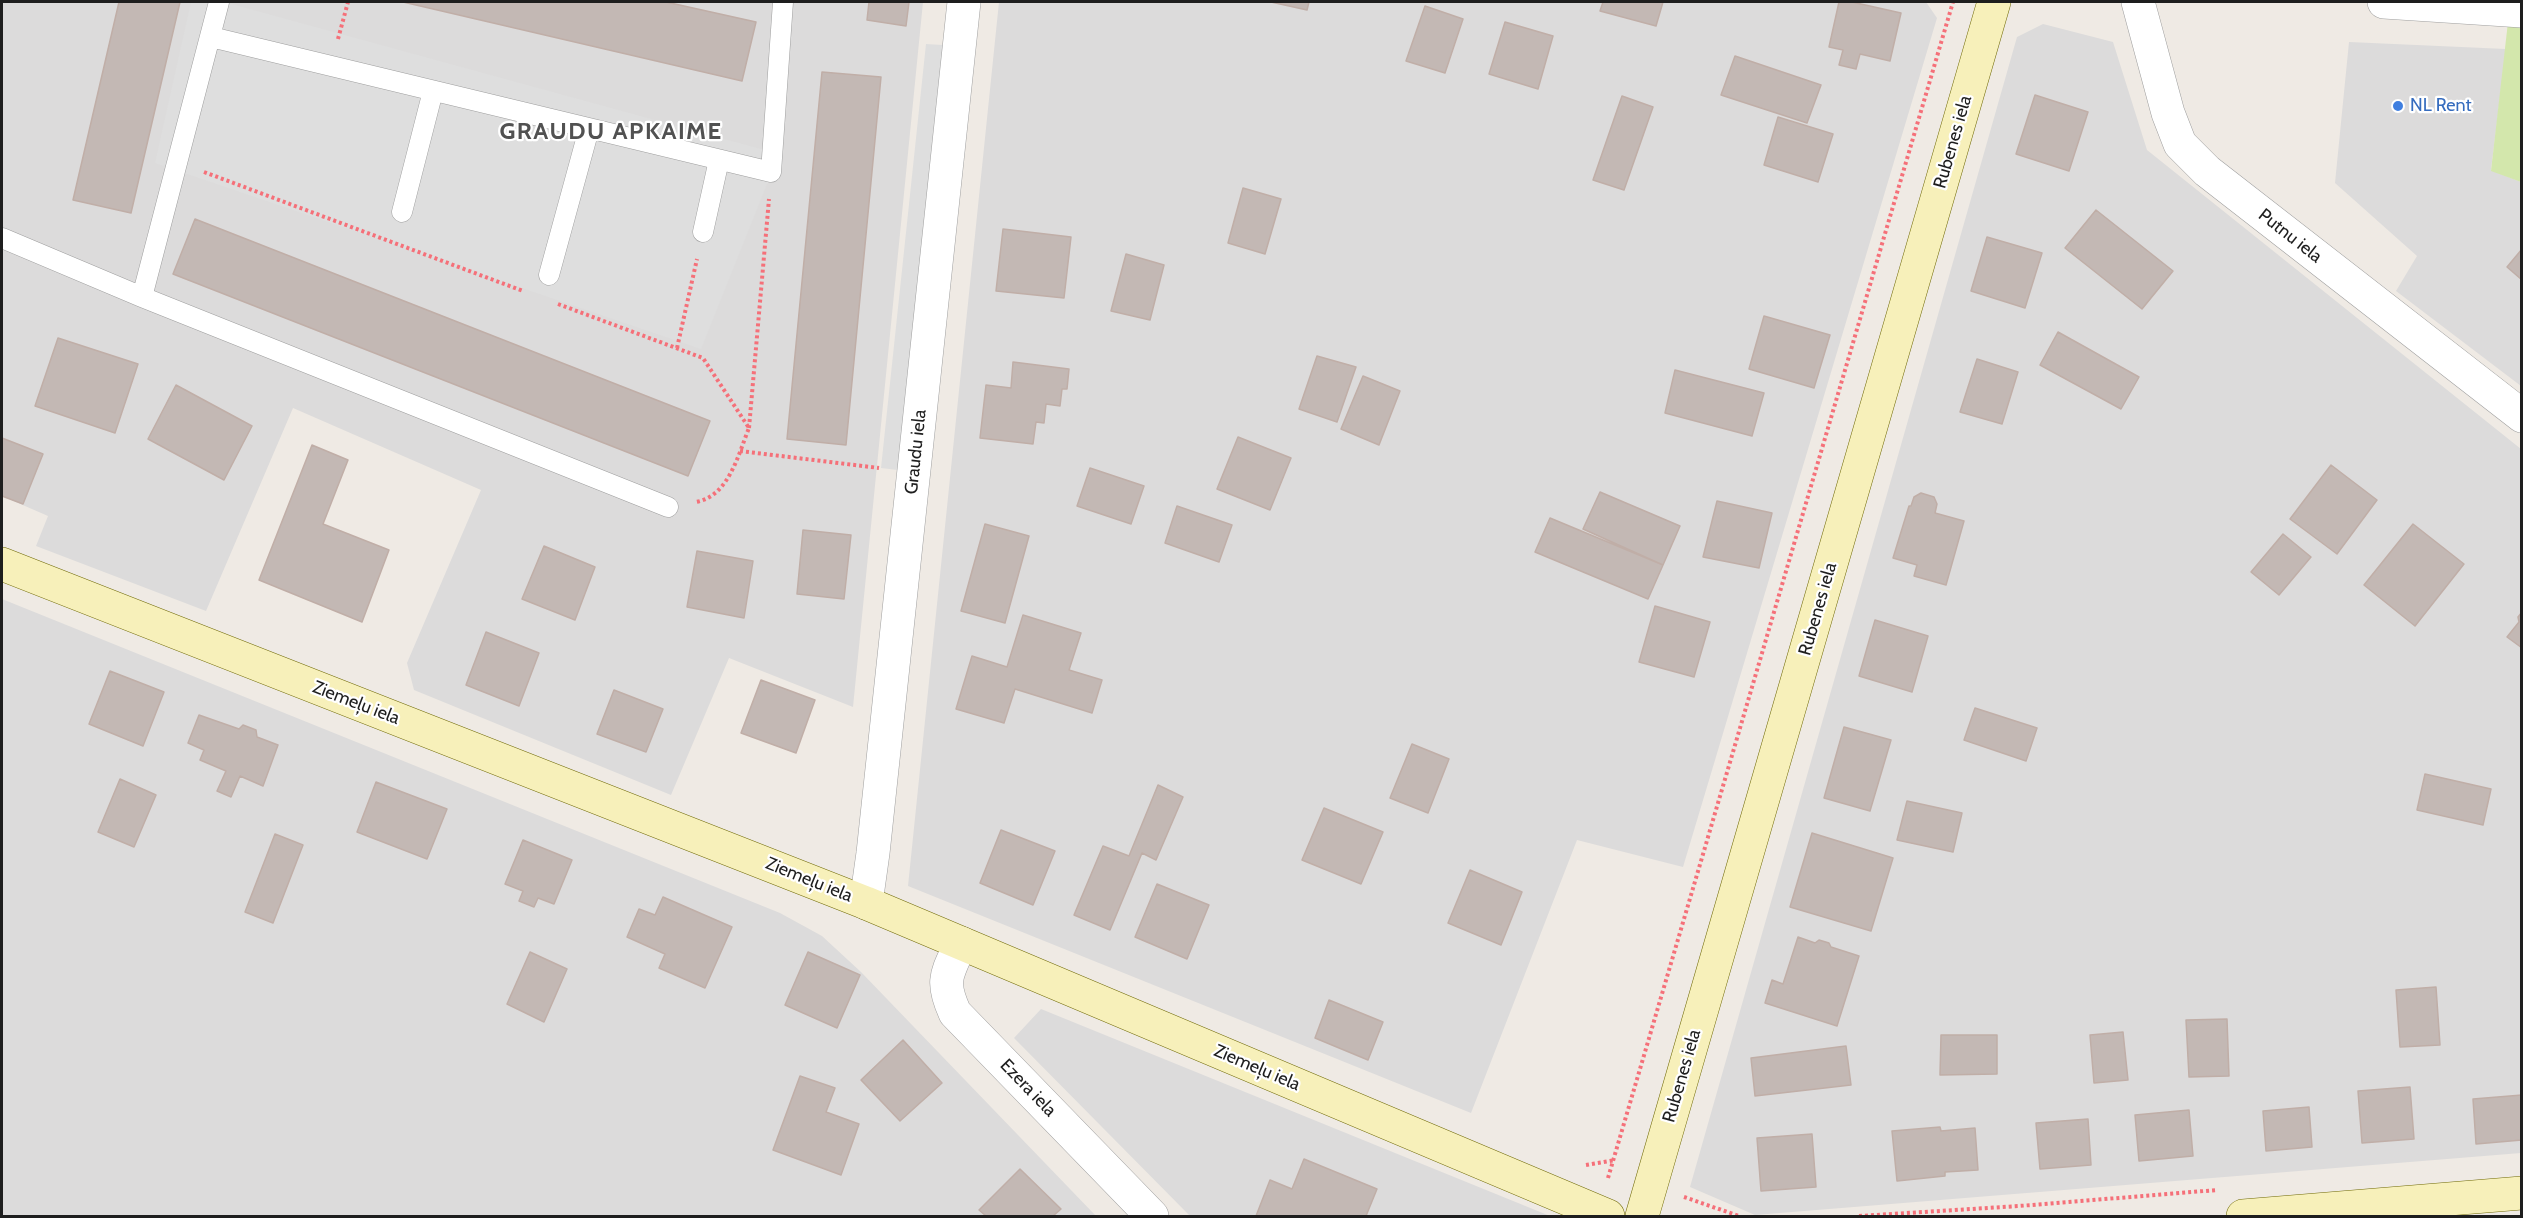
<!DOCTYPE html>
<html>
<head>
<meta charset="utf-8">
<style>
	body { margin:0 }
	#map { position:relative; width:2523px; height:1218px; overflow:hidden; background:#efeae4; font-family:Cabin,sans-serif }
	canvas { display:block }
	.frame { position:absolute; inset:0; border:3px solid #1e1e1e; pointer-events:none }
</style>
</head>
<body>
<div id="map">
<canvas width="2523" height="1218"></canvas>
<div class="frame"></div>
</div>
<script>
const ctx = document.querySelector('canvas').getContext('2d');
ctx.lineJoin = 'round';
function paint(path, color) {
  ctx.fillStyle = color;
  ctx.fill(path, 'evenodd');
}
function strokePath(path, color, width, dash) {
  ctx.strokeStyle = color;
  ctx.lineWidth = width;
  ctx.lineCap = dash ? 'butt' : 'round';
  ctx.setLineDash(dash || []);
  ctx.stroke(path);
}
function drawText(font, color, halo, rows, align = 'center') {
  ctx.font = font + ' Cabin,sans-serif';
  ctx.lineWidth = 4.5;
  ctx.setLineDash([]);
  ctx.textBaseline = 'middle';
  ctx.strokeStyle = halo;
  ctx.fillStyle = color;
  for (const [text, x, y, turn = 0] of rows) {
    ctx.save();
    ctx.translate(x, y);
    ctx.rotate((+turn || 0) * Math.PI / 180);
    ctx.textAlign = isNaN(turn) ? turn : align;
    if (halo) ctx.strokeText(text, 0, 0);
    ctx.fillText(text, 0, 0);
    ctx.restore();
  }
}
paint(new Path2D(`
	M2,2H923L853,707L729,658L671,795L414,690L407,663L481,490L293,408L206,611L36,546L48,516L2,496Z
	M999,2H1926L1937,18L1683,867L1577,840L1471,1113L908,886Z
	M2043,24L2113,42L2147,150L2521,449V1153L1755,1215L1690,1187L2017,37Z
	M2349,42L2506,49L2491,170L2521,182V386L2396,291L2417,256L2335,183Z
	M2,599L780,913L822,936L861,972L1096,1216H2Z
	M1041,1009L1550,1216H1190L1014,1038Z`), '#dcdbdb');
paint(new Path2D(`
	M2508,22L2521,23V182L2491,171Z`), '#d3e7ac');
paint(new Path2D(`
	M191,2H224L779,154L701,349L155,163Z
	M926,44L959,46L914,472L881,468Z`), '#dedede');
const building = new Path2D(`
	M119,2H180L131,213L73,200Z
	M403,2H666L756,22L742,81Z
	M869,2H909L906,26L867,20Z
	M1271,2H1309L1307,10Z
	M1603,2H1663L1656,26L1600,11Z
	M1839,2H1852L1901,13L1890,61L1860,54L1856,69L1839,65L1843,50L1829,47Z
	M1425,6L1463,19L1445,73L1406,61Z
	M1505,22L1553,36L1538,89L1489,74Z
	M1735,56L1821,85L1807,123L1721,95Z
	M822,72L881,77L846,445L787,439Z
	M2035,95L2088,112L2069,171L2016,154Z
	M1622,96L1653,107L1624,190L1593,180Z
	M1778,117L1833,134L1818,182L1764,165Z
	M1243,188L1281,199L1265,254L1228,243Z
	M2096,210L2173,271L2142,309L2065,248Z
	M195,219L710,421L688,476L173,274Z
	M1003,229L1071,237L1064,298L996,291Z
	M1987,237L2042,253L2025,308L1971,291Z
	M2522,249V280L2507,267Z
	M1126,254L1164,265L1150,320L1111,311Z
	M1764,316L1830,335L1814,388L1749,369Z
	M2058,332L2139,377L2121,409L2040,365Z
	M58,338L138,364L115,433L35,406Z
	M1317,356L1356,367L1337,422L1299,409Z
	M1977,359L2018,372L2002,424L1960,412Z
	M1013,362L1069,369L1067,389H1062L1060,406L1046,404L1044,423L1036,422L1033,444L980,438L986,385L1011,388Z
	M1675,370L1764,393L1752,436L1665,413Z
	M1363,376L1400,391L1379,445L1341,429Z
	M176,385L252,426L224,480L148,439Z
	M1238,437L1291,458L1270,510L1217,489Z
	M2,438L43,454L23,504L2,496Z
	M312,445L348,460L323,524L389,550L362,622L259,580Z
	M2331,465L2377,500L2337,554L2290,519Z
	M1090,468L1144,486L1131,524L1077,506Z
	M1600,492L1680,526L1663,565L1583,529Z
	M1921,493L1934,497L1937,504L1935,513L1964,521L1946,585L1914,576L1917,565L1893,558L1909,506H1911L1914,497Z
	M1717,501L1772,513L1759,568L1703,557Z
	M1177,506L1232,525L1219,562L1165,543Z
	M1550,518L1663,565L1648,599L1535,552Z
	M985,524L1029,536L1005,623L961,611Z
	M2413,524L2464,564L2415,626L2364,585Z
	M803,530L851,535L844,599L797,594Z
	M2283,534L2311,557L2279,595L2251,572Z
	M544,546L595,567L575,620L522,599Z
	M697,551L753,561L744,618L687,607Z
	M1655,606L1710,622L1694,677L1639,662Z
	M2522,612V648L2507,637L2519,622L2518,617Z
	M1023,615L1081,633L1069,670L1102,680L1092,713L1015,689L1004,723L956,709L972,656L1007,667Z
	M1875,620L1928,636L1912,692L1859,676Z
	M486,632L539,653L519,706L466,685Z
	M110,671L164,692L143,746L89,724Z
	M761,680L815,700L796,753L741,733Z
	M614,690L663,709L646,752L597,734Z
	M1975,708L2037,728L2026,761L1964,740Z
	M199,715L239,729L243,725L256,730L257,737L278,745L263,786L240,776L231,797L217,791L226,771L200,760L204,750L188,743Z
	M1844,727L1891,740L1870,811L1824,798Z
	M1412,744L1449,759L1428,813L1390,798Z
	M2425,774L2491,789L2483,825L2417,810Z
	M120,779L156,795L134,847L98,832Z
	M376,782L447,809L427,859L357,832Z
	M1158,785L1183,797L1156,860L1142,853L1110,930L1074,915L1103,846L1129,856Z
	M1907,801L1962,813L1953,852L1897,840Z
	M1324,808L1383,832L1361,884L1302,860Z
	M1001,830L1055,851L1033,905L980,883Z
	M1812,833L1893,858L1871,931L1790,907Z
	M275,834L303,845L273,923L245,912Z
	M523,840L572,860L554,904L538,898L534,907L519,901L523,891L505,884Z
	M1470,870L1522,892L1501,945L1448,923Z
	M1157,884L1209,905L1187,959L1135,937Z
	M663,897L732,927L705,988L659,968L665,954L627,937L639,909L655,915Z
	M1798,937L1815,943L1819,940L1829,943L1831,947L1859,956L1837,1026L1765,1003L1772,980L1783,984Z
	M530,952L567,969L544,1022L507,1004Z
	M808,952L860,975L837,1028L785,1005Z
	M2436,987L2440,1045L2400,1047L2396,990Z
	M1329,1000L1383,1022L1368,1060L1315,1038Z
	M2227,1019L2229,1076L2189,1077L2186,1020Z
	M2123,1032L2128,1080L2094,1083L2090,1035Z
	M1941,1035H1997V1074L1940,1075Z
	M903,1040L942,1083L900,1121L861,1080Z
	M1846,1046L1851,1085L1755,1096L1751,1058Z
	M800,1076L835,1088L826,1112L859,1124L841,1175L773,1150Z
	M2410,1087L2414,1139L2362,1143L2358,1091Z
	M2522,1095V1140L2476,1144L2473,1099Z
	M2309,1107L2312,1147L2266,1151L2263,1111Z
	M2189,1110L2193,1156L2139,1161L2135,1115Z
	M2088,1119L2091,1165L2040,1169L2036,1123Z
	M1940,1127L1941,1131L1975,1128L1978,1170L1945,1172V1176L1897,1181L1892,1131Z
	M1812,1134L1816,1187L1761,1191L1757,1138Z
	M1304,1159L1377,1189L1366,1216H1256L1270,1180L1292,1189Z
	M1020,1169L1061,1209L1053,1216H986L979,1210Z`);
paint(building, '#c3b8b4');
strokePath(building, '#c0aea7', 1.5);
const lane = new Path2D(`
	M211,37L771,172L783,2
	M402,212L433,91
	M703,232L719,160
	M2,238L142,297L668,507
	M549,275L589,129
	M142,297L219,2`);
const street = new Path2D(`
	M2138,2L2168,113L2180,144L2207,171L2522,416
	M2384,2L2522,11
	M866,903L873,853L964,2
	M961,943C947,974 940,980 955,1013L1152,1216`);
const secondary = new Path2D(`
	M2,564L866,903L1608,1216
	M1642,1216L1994,2
	M2243,1216L2522,1193`);
strokePath(lane, '#9f9f9f', 21);
strokePath(street, '#9f9f9f', 34);
strokePath(secondary, '#716b09', 34);
strokePath(new Path2D(`
	M338,39L348,2
	M204,172L523,291
	M558,304L703,358L749,428C738,455 729,496 696,502
	M677,348L697,259
	M749,428L769,199
	M740,451L879,468
	M1586,1165L1615,1160
	M1608,1178L1953,2
	M1684,1197L1739,1216
	M1859,1216L2019,1206L2217,1190`), '#f57079', 4, [3, 3]);
strokePath(lane, '#fff', 20);
strokePath(street, '#fff', 33);
strokePath(secondary, '#f7f0ba', 33);
for (const [x, y, r, color] of [
	[2398,106,6,"#3f7fe0"]
]) {
  const dot = new Path2D();
  dot.arc(x, y, r, 0, 2 * Math.PI);
  ctx.fillStyle = color;
  ctx.fill(dot);
  strokePath(dot, '#fff', 2);
}
drawText('18px', '#366cbe', '#fff', [
	["NL Rent",2410,106]
], 'left');
drawText('18px', '#1e1e1e', '#fff', [
	["Rubenes iela",1953,142,-74],
	["Putnu iela",2290,236,38],
	["Graudu iela",916,452,-84],
	["Rubenes iela",1818,609,-74],
	["Ziemeļu iela",356,703,21],
	["Ziemeļu iela",809,880,22],
	["Ziemeļu iela",1257,1068,23],
	["Rubenes iela",1682,1076,-74],
	["Ezera iela",1028,1088,46]
]);
ctx.letterSpacing = '1.5px';
drawText('bold 24px', '#515151', '#fff', [
	["GRAUDU APKAIME",611,132]
]);
ctx.letterSpacing = '0px';
</script>
</body>
</html>
